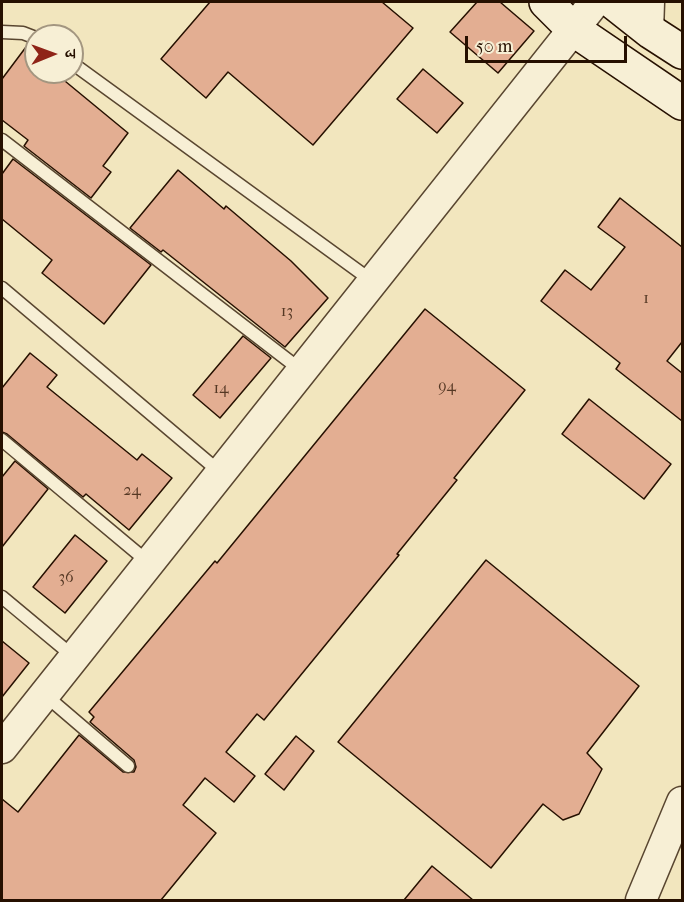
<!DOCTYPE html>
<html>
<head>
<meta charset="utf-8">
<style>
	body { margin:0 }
	#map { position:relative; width:684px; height:902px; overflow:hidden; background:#f2e6be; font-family:"IM FELL French Canon","Noto Serif Devanagari",serif }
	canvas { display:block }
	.frame { position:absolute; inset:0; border:3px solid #261000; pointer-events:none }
	.north { position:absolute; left:24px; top:24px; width:60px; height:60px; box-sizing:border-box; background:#f7efd5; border:2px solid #a39680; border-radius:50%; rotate:89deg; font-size:16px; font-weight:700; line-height:24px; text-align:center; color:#261000 }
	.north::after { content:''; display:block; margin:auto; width:21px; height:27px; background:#8f2418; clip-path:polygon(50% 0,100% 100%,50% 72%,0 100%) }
	.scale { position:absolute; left:465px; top:36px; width:162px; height:27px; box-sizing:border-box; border:3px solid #261000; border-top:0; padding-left:8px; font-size:18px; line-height:21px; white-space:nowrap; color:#261000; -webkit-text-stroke:4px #f7efd5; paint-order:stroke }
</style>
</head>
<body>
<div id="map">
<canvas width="684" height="902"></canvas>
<div class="frame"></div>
<div class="north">उ</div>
<div class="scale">50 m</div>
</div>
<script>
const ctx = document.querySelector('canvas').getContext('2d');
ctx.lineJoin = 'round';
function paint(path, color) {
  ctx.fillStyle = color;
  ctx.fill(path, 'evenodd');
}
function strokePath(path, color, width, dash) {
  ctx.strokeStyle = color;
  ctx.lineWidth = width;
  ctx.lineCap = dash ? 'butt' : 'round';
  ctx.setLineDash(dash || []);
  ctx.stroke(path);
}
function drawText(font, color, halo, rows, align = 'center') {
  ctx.font = font + ' "IM FELL French Canon",serif';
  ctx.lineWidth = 4.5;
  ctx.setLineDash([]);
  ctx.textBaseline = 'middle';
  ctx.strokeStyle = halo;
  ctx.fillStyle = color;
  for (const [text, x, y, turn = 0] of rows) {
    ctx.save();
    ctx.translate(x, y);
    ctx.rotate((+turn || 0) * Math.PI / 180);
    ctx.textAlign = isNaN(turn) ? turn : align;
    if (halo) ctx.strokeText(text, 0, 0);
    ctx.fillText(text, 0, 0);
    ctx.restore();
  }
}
const building = new Path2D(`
	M210,2H382L413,28L313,145L228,72L206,98L161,59Z
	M477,2H500L534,31L498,73L450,32Z
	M26,47L36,55V72H54L128,133L103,166L111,172L91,198L24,146L28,140L2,120V79Z
	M423,69L463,103L437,133L397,99Z
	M13,159L151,265L104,324L42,273L52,260L2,219V174Z
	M178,170L224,209L226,206L291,261L328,298L285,347L163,250L161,252L130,228Z
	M620,198L682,247V342L667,361L682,373V421L616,369L620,363L541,301L565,270L591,290L625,247L598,227Z
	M425,309L525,390L454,478L457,480L397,554L399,555L264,720L257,714L226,752L255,776L234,802L205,778L183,805L216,833L161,900H2V799L18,812L79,735L123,772H134L136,767L134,760L90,722L94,717L89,712L215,561L217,563Z
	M243,336L271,358L220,418L193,395Z
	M30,353L57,375L47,387L137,460L142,454L172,478L129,530L86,494L83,497L7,434L2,432V388Z
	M589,399L671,464L644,499L562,434Z
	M15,461L48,489L2,547V477Z
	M75,535L107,561L65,613L33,587Z
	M486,560L639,686L587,753L602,769L579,814L563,820L543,804L491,868L338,742Z
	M2,641L29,663L2,697Z
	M296,736L314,751L284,790L265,774Z
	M432,866L473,900H404Z`);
paint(building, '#e3ae92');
strokePath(building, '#261000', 1.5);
const service = new Path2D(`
	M2,32L23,33L36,38
	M72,63L372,281
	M2,140L302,371
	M2,288L221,473
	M2,440L148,562
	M2,597L74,657
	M45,695L128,766`);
const minor = new Path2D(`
	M651,32L652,2`);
const tertiary = new Path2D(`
	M2,748L595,2
	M641,900L682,802`);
const secondary = new Path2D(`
	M546,2L573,29L682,103
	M613,2L651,32L682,52`);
strokePath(service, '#594630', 15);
strokePath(minor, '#594630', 27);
strokePath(tertiary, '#594630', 33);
strokePath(secondary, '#261000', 36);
strokePath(service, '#f7efd5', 12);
strokePath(minor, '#f7efd5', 24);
strokePath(tertiary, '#f7efd5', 30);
strokePath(secondary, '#f7efd5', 33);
drawText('16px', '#553824', null, [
	["1",646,299],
	["13",287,312],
	["94",447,387],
	["14",221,389],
	["24",132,491],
	["36",66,578]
]);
</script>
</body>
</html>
